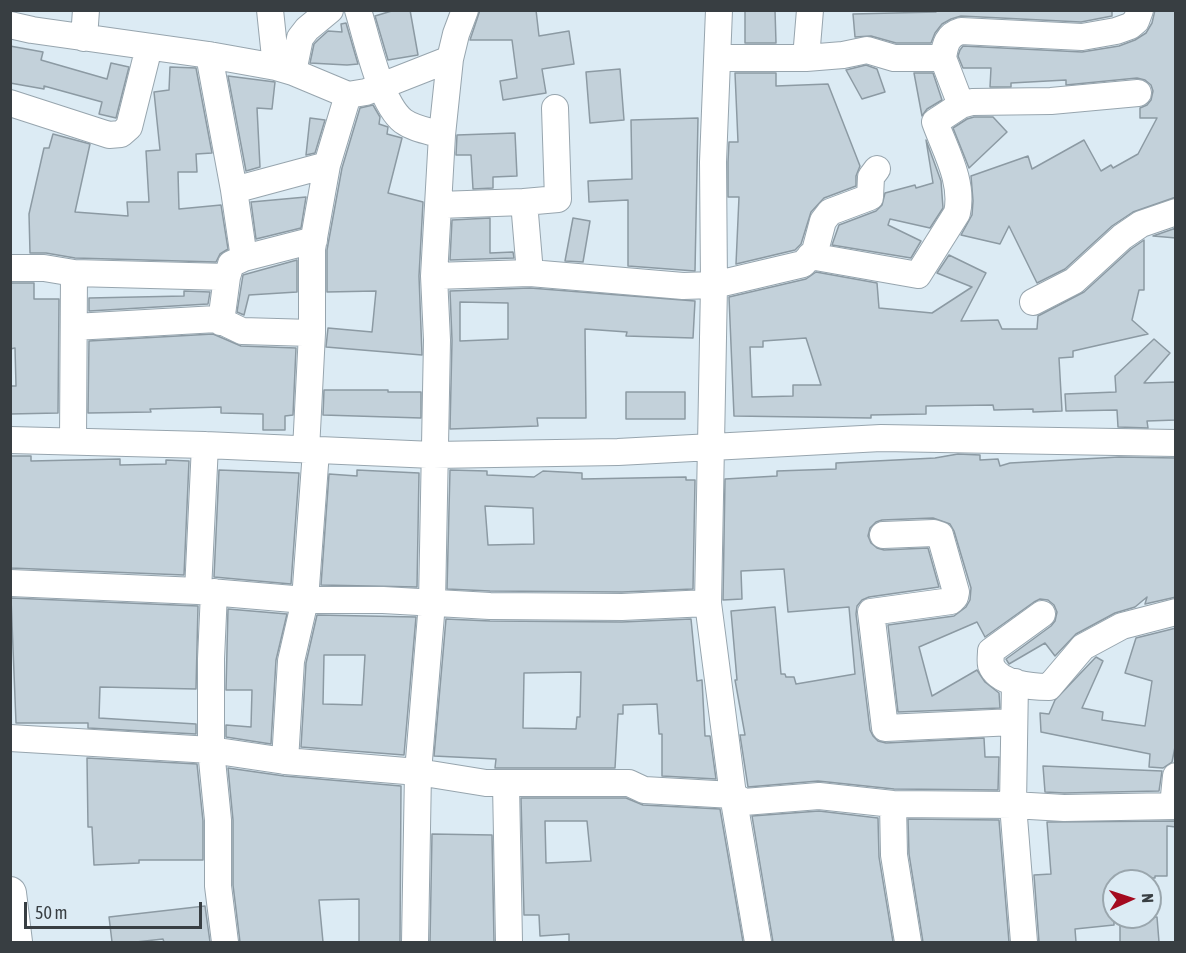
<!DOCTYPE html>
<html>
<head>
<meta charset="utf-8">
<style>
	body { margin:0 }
	#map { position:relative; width:1186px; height:953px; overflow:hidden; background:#dcebf4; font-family:"Asap Condensed",sans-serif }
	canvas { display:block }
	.frame { position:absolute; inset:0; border:12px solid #383e42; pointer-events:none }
	.north { position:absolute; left:1102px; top:869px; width:60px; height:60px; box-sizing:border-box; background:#dcebf4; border:2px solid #9aa6ad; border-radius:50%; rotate:87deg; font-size:16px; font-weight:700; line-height:24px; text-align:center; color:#383e42 }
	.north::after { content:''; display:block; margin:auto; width:21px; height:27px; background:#a40a1f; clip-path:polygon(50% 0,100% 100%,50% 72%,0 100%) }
	.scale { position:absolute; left:24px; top:902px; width:178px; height:27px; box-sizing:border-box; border:3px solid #383e42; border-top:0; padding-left:8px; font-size:18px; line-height:21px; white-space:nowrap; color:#383e42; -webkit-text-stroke:4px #dcebf4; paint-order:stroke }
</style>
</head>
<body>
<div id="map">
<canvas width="1186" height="953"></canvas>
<div class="frame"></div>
<div class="north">N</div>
<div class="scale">50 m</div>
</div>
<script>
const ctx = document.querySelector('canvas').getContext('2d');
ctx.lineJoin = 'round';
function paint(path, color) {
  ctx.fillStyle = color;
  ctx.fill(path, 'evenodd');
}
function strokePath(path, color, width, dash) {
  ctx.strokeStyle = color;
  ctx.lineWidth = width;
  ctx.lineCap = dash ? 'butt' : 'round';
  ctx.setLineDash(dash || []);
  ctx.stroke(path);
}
const building = new Path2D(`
	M395,10H410L418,55L388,60L375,16Z
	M480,10H536L539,36L569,31L574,64L542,69L546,93L503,100L500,81L517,78L512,40H470Z
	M745,10H775L776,43H745Z
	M935,10H1112V16L1081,22L961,16L951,19L942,24L935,33L931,43H896L871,36L855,37L853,14L936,12Z
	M1155,10H1176V197L1133,212L1112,226L1065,269L1037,283L1009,226L1000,244L961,235L972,215L973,201L971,176L1028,156L1032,169L1084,140L1101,171L1111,165L1113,168L1138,154L1157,118H1140V108L1147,105L1151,100L1153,91L1151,85L1145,80L1137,78L1066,85V80L1011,83V87H990L991,68H963L958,56L960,50L963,46L1082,52L1119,46L1135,40L1146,33L1152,23Z
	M346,23L358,64L347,65L310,63L314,44L318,40L328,31L342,32L341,24Z
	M10,46L43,52L41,60L107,79L111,63L129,67L116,118L99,114L102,102L44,86V89L10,83Z
	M866,65L877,69L885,92L862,99L846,70Z
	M170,67L196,68L212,153L196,154L197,172H178L179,209L221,205L228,249L220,254L216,262L75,258L46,253H30L29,214L44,148H49L53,134L90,144L75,212L128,216L127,202H149L146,151L160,150L154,92L169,90Z
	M620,69L624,120L590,123L586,72Z
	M735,73H776V86L828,84L860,166L856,176V186L824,198L811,212L801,244L795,250L736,264L739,197H728V162L729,142H738Z
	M914,73H933L942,100L927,109L922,116Z
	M228,76L275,82L272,109L257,108L260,167L246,171Z
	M373,105L380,117L379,124L388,127L387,134L402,138L388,193L423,202L419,276L422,355L326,347L328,328L372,332L376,291L327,292V250L342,168L360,108Z
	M974,117H993L1007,132L969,168L953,128L967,119Z
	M310,118L325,120L315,153L306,155Z
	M698,118L695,271L628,266V200L589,202L588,181L632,179L631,120Z
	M515,133L517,176L493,177V188L473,189L471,155H456L457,135Z
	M926,140L941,181L943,208L930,228L890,219L888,225L921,241L911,258L832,245L839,225L876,211L882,205L885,193L915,185L916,188L933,183Z
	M306,197L301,228L256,239L251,202Z
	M490,218V253L513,252L514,258L450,260L452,220Z
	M573,218L590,221L583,262L565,261Z
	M1176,228V238L1153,236Z
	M1144,240V290H1139L1132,320L1148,334L1073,351V357L1059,358L1062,411L1033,412V409L994,410L993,405L926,406V414L871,415V418L734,416L729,297L806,279L816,272L877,283L879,308L932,313L972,287L937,273L949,255L986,273L961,321L998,320L1002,329H1037L1038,316L1084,292L1131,249ZM806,338L821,385H793V396L752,397L750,347H763V341Z
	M297,260V292L249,295L244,315L237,312L243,275Z
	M10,283H34V299H59L58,413L10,414V386H16L15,348L10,349Z
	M530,288L695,301L693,338L626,336L627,332L585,329L586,418H537L538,426L450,429L452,340L450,291ZM460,302L508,303V339L460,341Z
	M184,291L210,292L208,304L89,311V298L184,296Z
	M213,334L241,346L296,348L293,415L285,416V430H263V414L221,413V407L150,409L151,412L88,413L89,341Z
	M1154,339L1170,353L1144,383L1176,382V420L1147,421L1148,428L1118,427L1117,410L1066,411L1065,394L1116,392L1115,376Z
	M324,390H388V392H421V418L323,415Z
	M626,392H685V419H626Z
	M958,454L980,455V460L998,459L1000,466L1010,463L1119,457L1176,458V597L1145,604L1147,597L1135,607L1115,613L1076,634L1055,656L1045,643L1009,664L1006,659L1051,626L1055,621L1057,612L1054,605L1048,600L1040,599L1034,602L985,637L977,622L919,647L932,696L977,670L985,682L999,693L1000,708L898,712L888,625L954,616L966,607L970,600L971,588L954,531L950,524L933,518L882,520L876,522L870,528L868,536L871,543L877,548L884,550L928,548L939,587L869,597L862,600L857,606L856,614L870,730L873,736L878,741L886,743L984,738L985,757H999L998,790L894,789L818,781L748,787L740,735H745L735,680H737L731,611L775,607L781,674H785L786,677H794L796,684L855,674L849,607L788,612L784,569L741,571L742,599L723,600L725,479L777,476V471L836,469V463L935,458Z
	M10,456H31V461L120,459V465L166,464V460L189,461L184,575L10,568Z
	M219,470L299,473L291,584L214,577Z
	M357,470L419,473L417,587L321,585L329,474L357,476Z
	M450,470L487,471V475L534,477L543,471L582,473V479L686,477V480H695L693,589L622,592L490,591L447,589ZM485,506L533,508L534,544L488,545Z
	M11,598L198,606L196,689L100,687L99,718L196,724V734L88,728V723H16Z
	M228,609L287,614L276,660L271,744L226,737V725L251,727L252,690H226Z
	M317,615L416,617L404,755L301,747L306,663ZM324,655H365L362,705L323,704Z
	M446,619L490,621L622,622L691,619L697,681L702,680L705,736H710L716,779L662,776V734H659L657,704L623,705V714H618L615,768H495L496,759L434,756ZM581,672L580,717H577L576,729L523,728L524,673Z
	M1176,628V742L1172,762L1163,768L1149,767L1150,754L1041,732L1040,713L1049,714L1055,700L1096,657L1103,661L1082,708L1103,712L1102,720L1145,726L1152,681L1125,673L1136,638Z
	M87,758L197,764L203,821V860H139V863L94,865L92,827H88Z
	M1043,766L1162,771L1159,791L1064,793L1045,792Z
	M228,768L284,776L401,786L400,942H359V899L319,900L323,942H240L233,885V820Z
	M521,798H626L643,805L720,809L743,942H569V934L540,936L539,915H524ZM545,821H587L591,861L546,863Z
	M819,811L878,818L879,857L893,942H773L752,816Z
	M908,819L999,820L1009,942H923L909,854Z
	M1176,821V827L1167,826V876H1155V878H1114V925L1075,929L1076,942H1039L1034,875L1051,874L1047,822Z
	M432,834L492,835L494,942H430Z
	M205,906L210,942H164L163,939L136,942H112L109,917Z
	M1120,917H1157L1159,942H1120Z`);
paint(building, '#c3d1da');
strokePath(building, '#8c9aa3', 1.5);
const minor = new Path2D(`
	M270,10L276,67
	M358,10C367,39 380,103 403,121C414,129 429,131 442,135
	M719,10L713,162L714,285L708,603L733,795L758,942
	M10,25L32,30L209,55L276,67L293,72L348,95L366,92L450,59
	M84,38L86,10
	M209,55L234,190L244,258
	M718,58H806L843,55L867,50L894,58H943L961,105
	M806,58L810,10
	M943,58C945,45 947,35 961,31L1082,37L1116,31L1130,26L1136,21L1140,10
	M293,72L300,38L307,29L330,10
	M10,103L109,135L121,134L129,127L149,47
	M234,190L327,165
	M524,202L558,199L555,108
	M439,205L524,202L530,273
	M810,256L918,275L957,213C964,182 945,150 935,122L961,105L972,102L1051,101L1138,93
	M10,268H44L74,273L227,277
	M434,276L530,273L683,286L714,285L803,264L815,251L823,221L830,212L870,197L871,177L877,169
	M1033,302L1074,281L1122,237L1141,224L1176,212
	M221,322L227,277L231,264L244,258L314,240
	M74,327L217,319L242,331L312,333
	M10,440L205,445L433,455L618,452L881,438L1176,443
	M73,441L74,273
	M306,450L312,333V249L327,165L348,95
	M883,535L934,533L940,535L956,592L955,597L951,601L871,612L885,728L1014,722
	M10,583L198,591L305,600H383L490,606L622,607L708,603
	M198,591L205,445
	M214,592L211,659V750L218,820V886L225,942
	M1042,614L991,651C991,655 990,661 991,665C998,684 1032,687 1049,687L1083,647L1122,626L1176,612
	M1015,682L1013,805L1024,942
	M10,738L211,750L285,761L418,772L486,783H629L644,790L733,795L744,802L819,796L893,804L1013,805L1064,808L1176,806
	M285,761L291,661L305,600L316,451
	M506,784L509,942
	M893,804L894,855L908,942
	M1173,806L1176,776
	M415,942L418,772L432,603L437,340L434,276L442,135L450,59L456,34L465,10`);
const major = new Path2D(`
	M10,893L16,942`);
strokePath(minor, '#97a5ae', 28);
strokePath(major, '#97a5ae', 34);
strokePath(minor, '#fff', 26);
strokePath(major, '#fff', 32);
</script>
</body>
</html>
